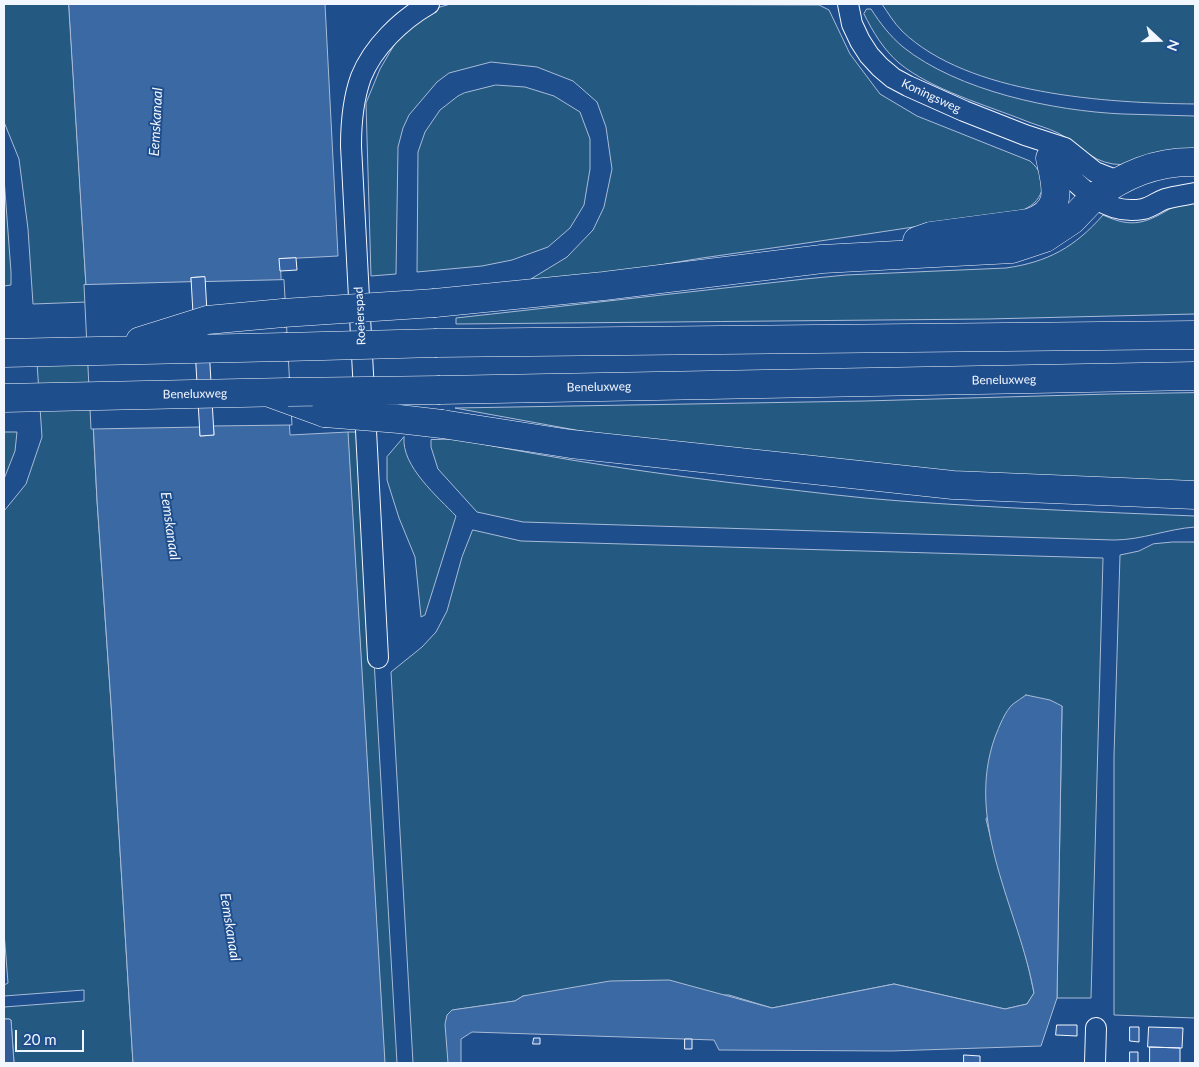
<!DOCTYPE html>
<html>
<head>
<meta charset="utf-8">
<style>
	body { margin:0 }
	#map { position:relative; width:1199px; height:1067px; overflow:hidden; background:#1f4e8c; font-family:Lato,sans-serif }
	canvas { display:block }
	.frame { position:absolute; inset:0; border:5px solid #f2f6ff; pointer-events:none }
	.north { position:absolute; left:1134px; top:15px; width:50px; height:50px; -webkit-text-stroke:4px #1f4e8c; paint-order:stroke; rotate:111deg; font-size:14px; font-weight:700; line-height:20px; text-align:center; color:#f2f6ff }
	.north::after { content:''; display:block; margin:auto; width:18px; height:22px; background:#f2f6ff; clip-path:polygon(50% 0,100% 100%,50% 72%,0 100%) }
	.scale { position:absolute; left:15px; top:1030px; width:69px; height:22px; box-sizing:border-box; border:2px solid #f2f6ff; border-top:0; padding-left:6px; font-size:15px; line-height:18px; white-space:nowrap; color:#f2f6ff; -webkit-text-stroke:4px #1f4e8c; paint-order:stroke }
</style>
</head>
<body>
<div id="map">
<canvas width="1199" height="1067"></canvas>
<div class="frame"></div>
<div class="north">N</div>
<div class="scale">20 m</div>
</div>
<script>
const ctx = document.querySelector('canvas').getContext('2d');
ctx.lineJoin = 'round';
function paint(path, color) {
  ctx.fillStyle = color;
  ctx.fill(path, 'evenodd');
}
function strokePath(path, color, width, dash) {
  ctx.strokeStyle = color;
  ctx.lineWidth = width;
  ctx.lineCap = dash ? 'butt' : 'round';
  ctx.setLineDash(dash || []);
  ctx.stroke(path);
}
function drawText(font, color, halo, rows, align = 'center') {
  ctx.font = font + ' Lato,sans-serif';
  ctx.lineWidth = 4;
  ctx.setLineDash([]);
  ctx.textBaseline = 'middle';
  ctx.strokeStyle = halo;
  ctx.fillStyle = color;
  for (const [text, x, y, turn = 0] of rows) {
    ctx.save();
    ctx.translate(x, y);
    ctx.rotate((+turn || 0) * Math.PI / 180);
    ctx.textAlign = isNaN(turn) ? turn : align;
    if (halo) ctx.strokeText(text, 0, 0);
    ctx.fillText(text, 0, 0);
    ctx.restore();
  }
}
const green = new Path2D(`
	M4,4H69L87,302L33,304L28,229L19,159L4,122Z
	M451,4L819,5L829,10L850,54L880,94L917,116L1030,161C1049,177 1046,200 1023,210C916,227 809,243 702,258C644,267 587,280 529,283L531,279L567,257L593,230L604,207L612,169L606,127L597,102L573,81L537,67L491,62L449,73L437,82L409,115L403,128L398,147L396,274L371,276L366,103L380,69L407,23L430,10Z
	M882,4H1195V104C1108,103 968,95 902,31C894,23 888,13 882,4Z
	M867,9H871C880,23 890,36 903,47C958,91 1054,111 1123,114C1147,115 1171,115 1195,116V154C1173,158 1134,167 1113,164C1088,160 1079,143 1058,133C1048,128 1036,125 1026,121C986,105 932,90 899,63C883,49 873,32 864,14Z
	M496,85L525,87L554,96L580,112L590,139V169L584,205L570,228L548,247L512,260L482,266L417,272L418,152L425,132L440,110L458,96L464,93Z
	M4,178L11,272V285L4,286Z
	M1195,200V314L987,319L456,324V318L805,279L846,275L1006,268C1048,262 1075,247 1103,215C1133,229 1146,223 1173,207C1179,204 1188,202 1195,200Z
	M89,346L97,500L111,703L133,1063H14L11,1020L9,1019H4V1007L84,1001V990L4,996V985L8,983L4,932V511L26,484L42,437L36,348Z
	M1195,393V485L1067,482L782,460L581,431L455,408L865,401L1110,394Z
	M4,432H17L15,451L4,479Z
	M348,432H361L397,1063H385Z
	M404,437C401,466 438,497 456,516L425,615L421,617L415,557L399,518L387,480V457Z
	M457,439C560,460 663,475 767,487C812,492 856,498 901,501C999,508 1097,512 1195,516V527C1167,529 1142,540 1114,540L523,522L477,512L438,469L431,447V440Z
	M473,530L521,541L1103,558L1091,998H1057L1062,706L986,819C999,878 1023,934 1034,993L1027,1004L1005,1009L894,984L772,1008L729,995L523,996L515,1001L453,1010L455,1063H413L391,672L422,647L436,632L447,611L462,557Z
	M1173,542H1195V1018L1114,1015V756L1120,555L1139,551L1153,544Z`);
paint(green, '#245a82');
strokePath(green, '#a8bbd7', 1);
const parking = new Path2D(`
	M4,1019H9L11,1020L14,1063H4Z`);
paint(parking, '#305b95');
strokePath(parking, '#a8bbd7', 1);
const water = new Path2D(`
	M69,4H325L338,256L280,259L290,435L348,432L385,1063H133L111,703L97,500L87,302ZM204,277L214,435L200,436L191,278Z
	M1026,695L1050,700L1062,706L1057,998L1041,1046L891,1051L719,1050L714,1040L472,1032L461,1039V1063H448L445,1024L447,1015L452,1010L515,1001L523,996L610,981L669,980L772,1008L894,984L1005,1009L1027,1004L1034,993C1019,909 964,824 995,737C999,727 1005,711 1013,704C1017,701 1022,698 1026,695Z`);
paint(water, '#3b69a3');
strokePath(water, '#a8bbd7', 1);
const pier = new Path2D(`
	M284,280L292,425L211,426L203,282Z
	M193,282L202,427L91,429L84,285Z`);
paint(pier, '#1f4e8c');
strokePath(pier, '#a8bbd7', 1);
const building = new Path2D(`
	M296,258L297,270L280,271L279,259Z
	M205,277L214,435L200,436L191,278Z
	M1057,1025H1077V1036L1056,1035Z
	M1130,1027H1139V1042L1130,1041Z
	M1149,1027L1183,1028L1182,1048L1148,1047Z
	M534,1038H540V1044H533Z
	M685,1039H692V1049H685Z
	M1150,1047L1180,1048V1063H1150Z
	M1130,1052H1138V1063H1130Z
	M964,1055L980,1056V1063H964Z`);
paint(building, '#3563a3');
strokePath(building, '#f2f6ff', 1);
const street = new Path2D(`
	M848,4L852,24L860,41L869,55L880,67L893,78L908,86L964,111L1025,135L1065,148L1095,172L1118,181
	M1049,156C1075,181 1102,217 1143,209C1151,207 1157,202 1165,199C1175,196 1185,195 1195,193
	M378,658L351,146C351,124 353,99 361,77C373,47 401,20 429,4
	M1095,1063L1096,1028`);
const primary = new Path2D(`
	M1093,198C1124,175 1156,161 1195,162`);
const highway = new Path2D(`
	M917,241L931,236L1029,223C1065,211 1056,186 1050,158
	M435,303L604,286L822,259L1012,249L1045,238L1072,220L1093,198
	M140,341L207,320L283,313
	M437,343L1195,335
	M4,353L285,347
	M440,390L1195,376
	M270,393L325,413
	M4,398L288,392
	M442,424L571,444L953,485L1195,495`);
strokePath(street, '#f2f6ff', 22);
strokePath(primary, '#f2f6ff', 29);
strokePath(highway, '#f2f6ff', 29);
strokePath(street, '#1f4e8c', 20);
strokePath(primary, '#1f4e8c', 28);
strokePath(highway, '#1f4e8c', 28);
const highwayBridge = new Path2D(`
	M283,313L435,303
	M285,347L437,343
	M288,392L440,390
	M325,413L399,419L442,424`);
strokePath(highwayBridge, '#f2f6ff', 29, []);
strokePath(highwayBridge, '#1f4e8c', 28);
drawText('12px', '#f2f6ff', '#1f4e8c', [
	["Koningsweg",931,96,25],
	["Roeierspad",360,316,-93],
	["Beneluxweg",1004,380,-1],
	["Beneluxweg",599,387,-1],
	["Beneluxweg",195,394,-1]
]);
drawText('italic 14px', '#f2f6ff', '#1f4e8c', [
	["Eemskanaal",156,122,-87],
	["Eemskanaal",170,526,82],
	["Eemskanaal",230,927,81]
]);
</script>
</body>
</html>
